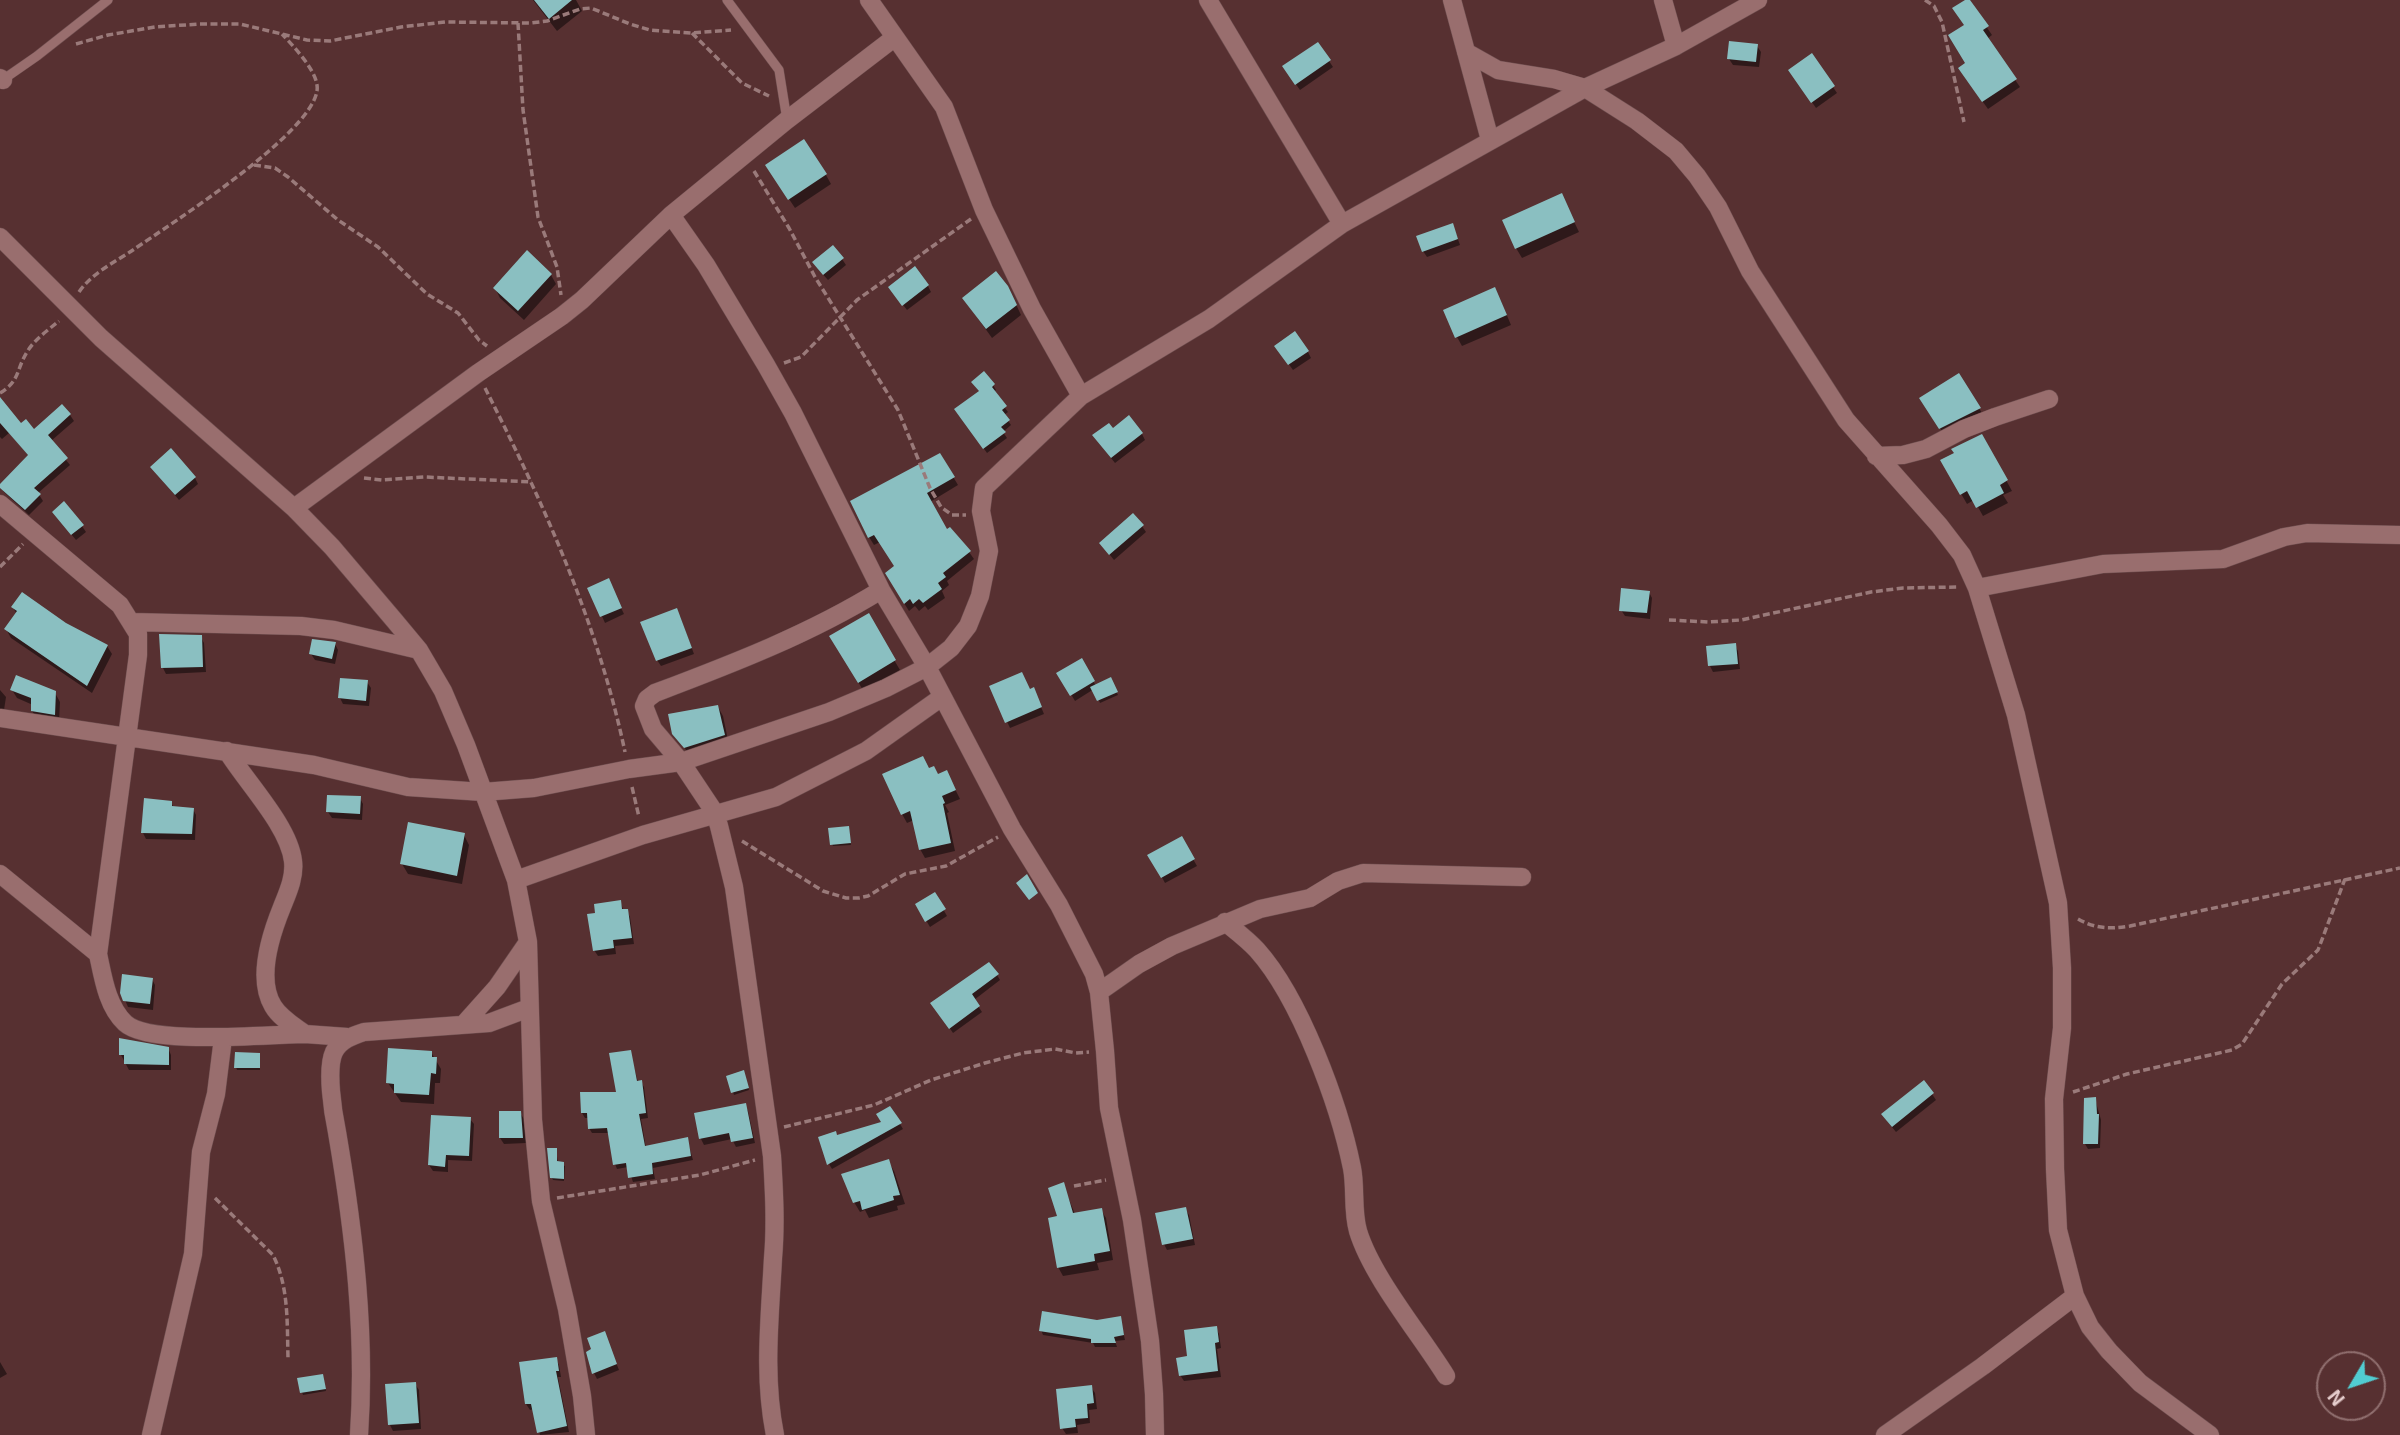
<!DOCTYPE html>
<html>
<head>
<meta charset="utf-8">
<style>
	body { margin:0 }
	#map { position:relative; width:2400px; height:1435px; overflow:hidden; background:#573031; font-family:"Exo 2",sans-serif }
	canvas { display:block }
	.north { position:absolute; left:2316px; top:1351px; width:70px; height:70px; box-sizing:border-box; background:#573031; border:2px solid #906f6f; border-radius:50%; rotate:231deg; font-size:19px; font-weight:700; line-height:28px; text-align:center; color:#e6cdcd }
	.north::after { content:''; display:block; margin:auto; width:24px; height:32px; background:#51ccd1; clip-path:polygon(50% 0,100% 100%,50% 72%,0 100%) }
</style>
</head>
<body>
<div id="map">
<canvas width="2400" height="1435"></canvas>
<div class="north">N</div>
</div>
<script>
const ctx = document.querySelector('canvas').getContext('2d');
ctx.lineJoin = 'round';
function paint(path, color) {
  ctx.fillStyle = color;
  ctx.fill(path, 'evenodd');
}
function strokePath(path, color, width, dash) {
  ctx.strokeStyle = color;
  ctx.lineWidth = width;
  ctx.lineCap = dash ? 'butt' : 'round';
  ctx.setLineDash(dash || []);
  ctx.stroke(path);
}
paint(new Path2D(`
	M533,0H576L582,11L557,31Z
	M1968,0L1992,35L1987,39L2020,87L1988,109L1965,77Z
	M1757,46L1761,52L1759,67L1733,65L1729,59Z
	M1812,56L1837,93L1816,108L1794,76Z
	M1329,61L1333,67L1300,90L1288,73Z
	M773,175H826L831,184L795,208Z
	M1566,205L1579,232L1522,258L1516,248Z
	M1455,231L1460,245L1427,257L1423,251Z
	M842,259L846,265L828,280L818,269Z
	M551,275L556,284L524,320L500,298L495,288Z
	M928,286L931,292L907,310L894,293Z
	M1013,298L1021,315L992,338L964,299Z
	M1500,299L1511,325L1462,346L1457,337Z
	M1280,352H1308L1311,358L1293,370Z
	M1959,375L1985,418L1946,438L1922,398Z
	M993,385L996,390L993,392L1008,412L1004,415L1011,425L1003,432L1007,438L987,453L959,414Z
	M0,404L21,425L34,431L70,415L74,421L51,441L70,465L38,493L43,501L29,515L4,492L0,486L29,456L9,433L2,439L0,437Z
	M1112,431L1142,434L1145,440L1115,463L1098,442Z
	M1982,436L2012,491L2003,495L2008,503L1983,516L1974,500L1967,504L1942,461Z
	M940,455L958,485L930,502L946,531L969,552L974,559L947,581L949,585L942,591L945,598L928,610L925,606L919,611L915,606L909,611L904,603L896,567L880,542L874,545L869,537Z
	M156,473L195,478L198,484L179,500Z
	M58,518L82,526L86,532L76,540Z
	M1142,526L1146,532L1114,560L1101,544Z
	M611,587L624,614L605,623L590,589Z
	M1649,592L1652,598L1650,619L1625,616L1621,610Z
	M13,608L65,624L107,646L112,654L92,693L11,638L6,629L17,614Z
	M680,616L694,654L661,666L657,660Z
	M868,616L900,670L864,692L832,637Z
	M201,637L204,643L206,672L166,674L163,668Z
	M335,644L338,650L335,664L315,660L311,654Z
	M1735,645L1738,651L1740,669L1713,672L1710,666Z
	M1081,661L1096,686L1110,679L1118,695L1100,703L1094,689L1075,701L1059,674Z
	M367,682L371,688L369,706L343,704L340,698Z
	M991,687L1030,691L1036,695L1044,714L1010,728Z
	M0,690L6,697L4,710L0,709Z
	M12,690L55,693L60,702L59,722L37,719L32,711L33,705L17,698Z
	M718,707L723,716L729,745L691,757L674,733Z
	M929,770L951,781L960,799L945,805L949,812L947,813L955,851L925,858L920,849L914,820L907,823L902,814Z
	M360,798L363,804L362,820L332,818L328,812Z
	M171,802L174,808L193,809L196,815L195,840L146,839L143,833Z
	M849,830L851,845L833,846L832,844Z
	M464,835L469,845L462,884L408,874L402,864Z
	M1181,838L1197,866L1165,883L1150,855Z
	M935,895L947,916L930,927L917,905Z
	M620,902L624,911H627L630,917L634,944L615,946L616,954L598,956L594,950Z
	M997,975L1000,980L974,1000L982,1012L953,1033L936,1008Z
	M152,979L155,985L153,1010L128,1007L125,1000Z
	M168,1048L171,1055V1070H129L121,1055Z
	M431,1052L441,1069L440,1083H435L434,1104L401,1102L388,1083Z
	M630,1052L638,1082H641L644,1087L648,1118L641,1119L646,1148L687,1139L693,1160L653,1168L655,1179L633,1182L628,1167L617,1169L615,1164L609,1133H592L589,1128V1118H585L582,1113L618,1093Z
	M259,1055L260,1070H237L236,1067Z
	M744,1075L749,1090L734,1095L733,1092Z
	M1932,1094L1936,1100L1896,1132L1887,1121Z
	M2095,1099L2101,1120L2100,1148L2088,1149L2085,1144Z
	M745,1105L748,1111L755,1143L736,1147L732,1139L704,1145L701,1139L696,1114Z
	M520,1113L524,1119L526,1143L504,1144L500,1138Z
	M470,1119L474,1124L472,1161L448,1160V1172L433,1171L429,1165Z
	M900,1124L903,1129L832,1169L829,1164L837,1137Z
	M556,1150L558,1163L565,1166L564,1181L553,1180L552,1178Z
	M888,1161L894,1171L905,1204L897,1206L898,1210L869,1218L865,1210L860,1212L854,1202Z
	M1063,1185L1075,1214L1101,1210L1106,1218L1113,1260L1097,1263L1099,1270L1063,1276L1058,1267L1059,1217Z
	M1185,1209L1189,1215L1195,1245L1167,1250L1164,1244Z
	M1120,1318L1125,1340L1115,1341L1117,1347H1095L1093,1343L1043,1335L1041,1330Z
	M1216,1328L1219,1334L1221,1348L1217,1349L1221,1377L1184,1381L1180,1375L1189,1358Z
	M607,1340L619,1370L597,1379L594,1373Z
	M556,1359L559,1365L561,1377H558L569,1432L540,1435L534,1409L530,1410L526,1404Z
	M0,1362L7,1374L0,1378Z
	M323,1376L326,1391L303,1395L302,1392Z
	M415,1384L419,1390L421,1429L393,1431L390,1425L387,1386Z
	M1091,1387L1095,1393L1097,1409L1089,1410L1090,1423L1077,1425L1078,1433L1066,1434L1062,1428Z`), '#0007');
paint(new Path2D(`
	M534,0H572L549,19Z
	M1965,0H1970L1989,26L1983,30L2017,79L1982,102L1958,68L1965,63L1948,35L1964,25L1952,8Z
	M1729,41L1758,44L1756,62L1727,59Z
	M1318,42L1331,60L1295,85L1282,66Z
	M1812,53L1835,86L1811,103L1788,70Z
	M804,139L827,174L788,200L765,165Z
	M1562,193L1575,222L1515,249L1502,220Z
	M1453,223L1458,239L1422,252L1416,236Z
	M833,245L844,258L823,275L812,262Z
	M527,250L552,274L518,311L493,288Z
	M915,266L929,285L902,306L888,287Z
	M996,271L1008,286L1017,305L986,329L962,298Z
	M1495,287L1507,315L1455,338L1443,310Z
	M1295,331L1309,351L1288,365L1274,346Z
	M984,371L995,384L992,387L1007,406L1002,410L1010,420L1001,427L1006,432L983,449L954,409L979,391L971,382Z
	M1959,373L1981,408L1939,429L1919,398Z
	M0,397L21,423L26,419L34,429L62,404L71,414L48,435L68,458L34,488L41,494L25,510L0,488V484L28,455L0,423Z
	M1129,415L1143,433L1111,458L1092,435L1109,423L1113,428Z
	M1982,434L2008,480L2000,485L2004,493L1976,508L1967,491L1960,495L1940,460L1954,453L1951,449Z
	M171,448L196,477L175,495L150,467Z
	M940,453L955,477L927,493L947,529L950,527L971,551L943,573L946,577L938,583L942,589L923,603L919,599L913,604L910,599L904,604L885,573L894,566L874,535L868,538L850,501Z
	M64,501L84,525L71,535L52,512Z
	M1133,513L1144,525L1109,555L1099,543Z
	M609,578L622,608L600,617L587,588Z
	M1621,588L1650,591L1647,613L1619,611Z
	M22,592L66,623L108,645L87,686L4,629L17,611L11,607Z
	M677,608L692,648L656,661L640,622Z
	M869,613L896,660L858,683L829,636Z
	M159,634L202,635L203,667L161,668Z
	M312,639L336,642L332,659L309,654Z
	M1736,643L1738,664L1708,666L1706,646Z
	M1082,658L1095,681L1070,696L1056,673Z
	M1022,672L1030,689L1034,687L1042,707L1005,723L989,686Z
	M16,675L56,691L55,715L31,711V698L10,690Z
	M1111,677L1118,692L1097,701L1090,687Z
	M340,678L368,680L366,701L338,698Z
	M718,705L725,735L684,748L672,734L668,714Z
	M923,756L929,768L934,766L938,774L947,770L956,790L942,796L945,803L943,804L951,843L919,850L910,811L901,815L882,774Z
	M327,795L361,796L360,814L326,812Z
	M144,798L172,801V806L194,808L192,834L141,833Z
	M408,822L465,833L457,876L400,864Z
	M849,826L851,843L830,845L828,828Z
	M1182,836L1195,859L1161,878L1147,855Z
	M1027,874L1038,893L1029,900L1016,883Z
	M935,892L946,909L925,922L915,904Z
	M621,900L622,909H628L632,938L613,940L614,948L593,951L587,914L595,913L594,904Z
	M989,962L999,974L972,994L980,1006L949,1029L930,1003Z
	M122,974L153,978L150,1004L123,1001L120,993Z
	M119,1038L169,1047V1065L124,1064V1055H119Z
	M388,1048L432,1051V1057H437L436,1074L431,1073L429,1095L394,1093V1084L386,1083Z
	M631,1050L637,1081L642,1080L646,1113L639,1114L645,1146L688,1137L691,1156L652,1163L653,1174L628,1178L626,1163L613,1165L607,1128L588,1129L587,1113H581L580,1092H616L609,1053Z
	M235,1052L260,1053V1068H234Z
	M744,1070L749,1088L731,1093L726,1076Z
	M1924,1080L1934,1093L1892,1127L1881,1114Z
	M2096,1097L2097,1114H2099L2098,1144H2083L2084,1098Z
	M746,1103L753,1138L731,1142L729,1133L699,1139L694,1113Z
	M890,1106L902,1123L827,1165L818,1137L836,1131L837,1135L881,1122L876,1114Z
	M499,1111H521L523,1138H499Z
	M431,1115L471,1117L469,1156L446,1155L445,1167L428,1165Z
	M547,1148H557V1161L564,1162V1179L550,1178Z
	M889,1159L900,1195L893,1196L894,1200L862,1210L860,1201L853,1203L841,1174Z
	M1064,1182L1073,1213L1102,1208L1110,1251L1094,1254L1095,1261L1057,1268L1048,1218L1057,1216L1048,1188Z
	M1186,1207L1193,1239L1162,1245L1155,1213Z
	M1042,1311L1097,1320L1121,1316L1124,1335L1114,1337L1116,1343H1091V1339L1039,1331Z
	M1217,1326L1219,1342L1215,1343L1218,1371L1179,1376L1176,1358L1187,1356L1184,1330Z
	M605,1331L617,1364L592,1374L586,1352L591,1349L587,1338Z
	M557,1357L559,1371H556L567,1426L537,1433L531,1404H525L519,1362Z
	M323,1374L326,1389L300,1393L297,1378Z
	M416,1382L419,1423L388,1425L385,1384Z
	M1092,1385L1094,1403L1087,1404L1088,1418L1075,1419L1076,1427L1060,1429L1056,1389Z`), '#8abfc1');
const service = new Path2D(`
	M727,0L779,70L787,120
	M1,81L37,56L108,0`);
const minor = new Path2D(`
	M869,0L944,107L984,210L1032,309L1081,396
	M1208,0L1342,224
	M1452,0L1490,140
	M1663,0L1676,46
	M1466,52L1498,70L1554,79L1585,88L1637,121L1676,151L1697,176L1718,207L1750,271L1846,420L1939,525L1962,555L1977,588L2016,715L2058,903L2062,968V1028L2054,1099L2055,1169L2058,1230L2075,1296L2090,1327L2109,1351L2140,1383L2210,1435
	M0,78L3,80
	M671,215L706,265L766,365L793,413L881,590L927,667L1012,829L1059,905L1094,974L1099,992L1105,1051L1109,1108L1132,1220L1150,1341L1154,1394L1155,1435
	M0,237L101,338L294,508L332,547L394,620L419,650L443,691L466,745L516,880L528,942L533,1120L541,1201L567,1309L582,1396L586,1435
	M1876,456L1903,455L1926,449L1964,429L1995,417L2049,399
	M0,504L120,605L138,634V655L98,954C103,977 107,1006 125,1023C149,1046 269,1034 305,1034C319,1035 333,1036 347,1037
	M294,508L478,373L562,316L582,300L671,215L787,120L894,38
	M1977,588L2103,564L2223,559L2284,537L2307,533L2400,535
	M131,622L301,626L334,630L419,650
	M0,718L314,765L408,787L483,792L534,788L629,769L681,762L829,712L886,688L927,667L951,648L968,626L980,596L989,551L981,511L984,488L1081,396L1209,319L1342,224L1585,88L1676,46L1758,0
	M227,751C246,782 289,826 293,861C295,877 288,892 282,907C271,934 256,978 273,1006C280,1018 294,1026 305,1034
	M0,874L98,954
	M516,880L643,835L776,797L866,751L942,697
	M1225,922C1236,931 1248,940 1257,950C1300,998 1339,1104 1352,1168C1356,1188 1352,1210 1358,1231C1372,1277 1420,1334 1446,1376
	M1099,992L1139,964L1172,946L1260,909L1310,898L1338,881L1363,873L1522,877
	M463,1025L497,987L528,942
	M151,1435L193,1254L201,1152L216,1094L223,1038
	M359,1435C366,1333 354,1232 337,1132C333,1113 326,1069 334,1052C340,1040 352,1036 364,1032L489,1023L529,1008
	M775,1435C763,1375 770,1318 773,1258C776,1224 774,1190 772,1156L734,887L719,826L715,813L681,762L653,729L644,706L647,699L655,693C732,664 810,634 881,590
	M1885,1435L1983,1366L2075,1296`);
strokePath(service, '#6e4e4f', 10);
strokePath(minor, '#6e4e4f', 19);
strokePath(new Path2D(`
	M1925,0L1934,6L1942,22L1964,122
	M518,23L523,110L538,217L557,267L561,295
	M692,33L742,83L769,96
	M76,44L108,35L155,27L199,24H240L307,40L330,41L401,27L445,22L531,23L547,21L580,9L591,8L630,24L650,30L692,33L731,30
	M254,165L275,168L288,177L338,220L378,247L427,294L458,313L479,340L487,346
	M754,171L789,228L815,277L898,410L930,488L941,507L952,515H966
	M79,292C92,273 115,262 133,250C172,223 310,135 317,91C320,73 293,46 282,34
	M784,363L801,357L857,300L971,219
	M485,388C544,504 598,624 625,752
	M0,393C20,381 16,370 27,352C34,340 48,330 59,321
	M364,478L382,480L425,477L532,482
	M0,567L23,544
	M1669,620L1708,622L1741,620L1871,592L1903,588L1958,587
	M632,787L639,817
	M742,841L823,891L846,898H859L868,896L905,874L946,866L998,837
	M2078,919C2096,929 2110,929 2130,926L2400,868
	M2073,1092L2127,1074L2232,1050L2242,1044L2282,984L2318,950L2345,879
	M784,1127L874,1105L931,1080L985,1063L1023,1053L1055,1049L1076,1053L1089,1052
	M1074,1186L1106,1180
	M215,1198L273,1255C289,1287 287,1323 288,1358
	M557,1198L700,1175L755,1160`), '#9a7a7a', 3.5, [7, 3.5]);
strokePath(service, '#996e6e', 9);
strokePath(minor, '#996e6e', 18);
</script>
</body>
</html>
